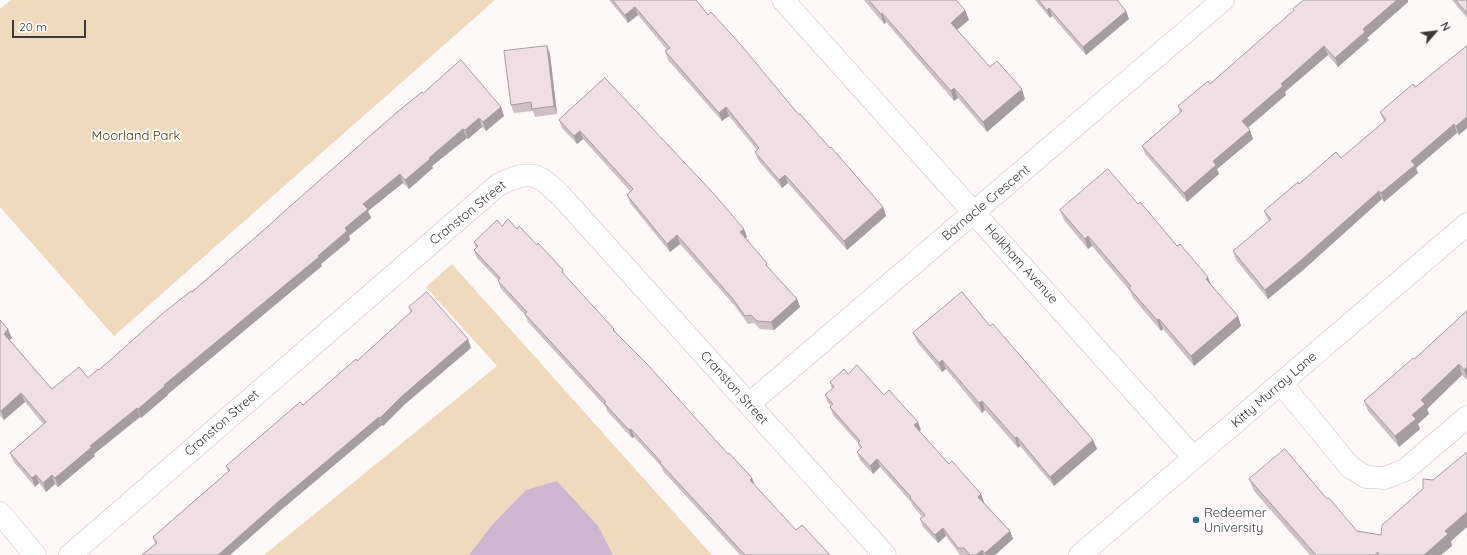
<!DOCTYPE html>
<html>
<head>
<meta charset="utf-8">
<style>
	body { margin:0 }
	#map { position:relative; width:1467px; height:555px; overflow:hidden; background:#fff8f8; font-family:Quicksand,sans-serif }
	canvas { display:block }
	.north { position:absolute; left:1415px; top:12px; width:40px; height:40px; -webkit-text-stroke:3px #fff; paint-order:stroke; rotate:62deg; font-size:11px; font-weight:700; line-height:16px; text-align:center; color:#3f3838 }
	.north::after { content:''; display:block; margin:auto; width:14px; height:18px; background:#3f3838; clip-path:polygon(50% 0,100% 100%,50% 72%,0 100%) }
	.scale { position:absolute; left:12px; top:20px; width:74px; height:18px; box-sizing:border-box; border:2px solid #3f3838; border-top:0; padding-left:5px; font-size:12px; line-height:14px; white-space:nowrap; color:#3f3838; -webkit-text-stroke:3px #fff; paint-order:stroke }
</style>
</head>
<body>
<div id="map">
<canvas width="1467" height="555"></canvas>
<div class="north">N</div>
<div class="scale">20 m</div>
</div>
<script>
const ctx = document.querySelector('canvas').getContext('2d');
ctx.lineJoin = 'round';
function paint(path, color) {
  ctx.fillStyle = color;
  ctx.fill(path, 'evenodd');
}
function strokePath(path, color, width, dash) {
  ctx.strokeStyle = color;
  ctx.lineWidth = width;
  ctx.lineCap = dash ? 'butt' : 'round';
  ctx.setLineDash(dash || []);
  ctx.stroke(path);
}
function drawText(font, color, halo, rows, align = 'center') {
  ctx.font = font + ' Quicksand,sans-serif';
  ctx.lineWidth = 3.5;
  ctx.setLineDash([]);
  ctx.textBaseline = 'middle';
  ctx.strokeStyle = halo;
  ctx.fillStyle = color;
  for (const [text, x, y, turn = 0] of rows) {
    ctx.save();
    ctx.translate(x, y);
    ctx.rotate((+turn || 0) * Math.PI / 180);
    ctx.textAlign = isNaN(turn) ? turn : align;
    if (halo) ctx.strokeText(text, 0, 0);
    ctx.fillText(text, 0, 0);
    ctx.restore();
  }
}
paint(new Path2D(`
	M11,0H495L114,336L0,207V9Z
	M452,264L712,555H264L497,366L426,287Z`), '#efdabe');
paint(new Path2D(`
	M557,481L598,526L613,555H469L492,525L526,490Z`), '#ceb6d0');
const minor = new Path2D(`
	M783,0L1194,458
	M1281,383L1350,467L1366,477L1385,478L1405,470L1467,417
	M749,404L1223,0
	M0,513L35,555
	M70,555L498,185C530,169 537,172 562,197L885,555
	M1080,555L1467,224`);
strokePath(minor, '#d2c1c1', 23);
strokePath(minor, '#fff', 22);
paint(new Path2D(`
	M609,0H696L708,15L799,115L883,207L886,216L847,250L788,183L782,188L758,160L755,152L757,150L729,116L722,121L668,60L665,51L667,50L638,15L628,23Z
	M864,0H956L965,10L969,20L957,30L990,67L1025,99L987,132L958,98L954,101L886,22L884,24Z
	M1035,0H1117L1126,11L1129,19L1086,55L1052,16L1050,18Z
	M1304,0H1408V2L1367,38L1369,40L1338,67L1328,55L1285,92L1286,95L1248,128L1253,139L1217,169L1219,174L1187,202L1145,154L1142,146L1180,113L1178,106L1210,84L1294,11L1293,9Z
	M1452,0H1467V18Z
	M547,46L550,54L557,114L535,117L533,111L514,113L511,105Z
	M1467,46V128L1459,135L1457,133L1416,168L1418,173L1384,202L1382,199L1302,271L1268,299L1236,260L1233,251L1269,221L1267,219L1264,211L1299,184L1341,158L1384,122L1380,112L1415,87Z
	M605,78L744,229L747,237L746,238L769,269L797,299L800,307L774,330L760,329L754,323L748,324L735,306L680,244L670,252L630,203L627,195L630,191L583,139L577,144L562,128L559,120Z
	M423,93L501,107L504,116L486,131L482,127L468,139L467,138L432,166L433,168L409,189L403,183L368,211L371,218L349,236L350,240L321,264L322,266L168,394V395L141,418L140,417L94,454L95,456L58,487L55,484L46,492L39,483L35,487L13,461L10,453L43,424L25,402L4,420L0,416V320L12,338L10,340L52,389L88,378L99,370L257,236Z
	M1138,204L1177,246L1211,285L1238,316L1241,326L1194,366L1163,329L1161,331L1133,298L1130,291L1092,246L1088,249L1064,220L1060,210Z
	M502,226L517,229L537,245L563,270L565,276L614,329L615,331L728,454L752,478L755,486L796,530L830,555H740L663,471L661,466L634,437L632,438L607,411L606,407L528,322L525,315L501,289L498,280L477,258L474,250L476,248L474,242Z
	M409,307L471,348L404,405L383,426L382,425L281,510L230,555H142L155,544L153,537L228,472L226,466L303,405L357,361L411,313Z
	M1467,311V380L1462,375L1427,409L1429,414L1418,424L1420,429L1399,447L1368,411L1364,401L1414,359Z
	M990,326L1093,440L1097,449L1054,486L1020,446L1018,448L985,410L982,413L946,369L942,372L917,342L913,333Z
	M848,374L884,395L921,430L919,431L1010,531L1013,539L995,555H960L946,536L938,543L923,527L920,519L922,517L913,506L911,502L880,467L873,474L860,460L857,452L860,449L858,443L833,415L830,407L831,406L828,403L825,395L832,389L830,382Z
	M1467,452V527L1451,541L1452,546L1441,555H1310L1254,491L1249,479L1327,499L1357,531L1381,535L1433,480Z`), '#cec0c5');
paint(new Path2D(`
	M1397,0H1408V2L1367,38L1369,40L1338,67L1335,58L1363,29Z
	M635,7L638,15L628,23L625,15Z
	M1049,8L1052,16L1050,18L1047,10Z
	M965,10L969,20L954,32L951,23Z
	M1126,11L1129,19L1086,55L1083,47Z
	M882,13L886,22L884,24L881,14Z
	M547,46L550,54L557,114L554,106Z
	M1324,46L1328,55L1285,92L1286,95L1245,130L1242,121L1281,84Z
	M954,88L958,98L954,101L951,91Z
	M1022,89L1025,99L987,132L983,122Z
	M501,107L504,116L486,131L483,122Z
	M726,107L729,116L722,121L719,113Z
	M1467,117V128L1459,135L1456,126Z
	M479,118L482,127L468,139L465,130Z
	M1454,124L1457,133L1416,168L1418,173L1384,202L1381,193L1411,161Z
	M463,129L467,138L432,166L433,168L409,189L405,180L429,158Z
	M1250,130L1253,139L1217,169L1219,174L1187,202L1184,193L1213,161Z
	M580,131L583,139L577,144L574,136Z
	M400,174L403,183L368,211L371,218L349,236L350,240L321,264L322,266L168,394V395L141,418L138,409L164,385L318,256L345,228L363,204Z
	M785,175L788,183L782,188L779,180Z
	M1379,191L1382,199L1302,271L1268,299L1265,290Z
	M883,207L886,216L847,250L844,241Z
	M744,229L747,237L743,240L740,232Z
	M677,235L680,244L670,252L667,244Z
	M1088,236L1092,246L1088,249L1085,239Z
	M1208,277L1212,287L1206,279Z
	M797,299L800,307L774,330L771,322Z
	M1238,316L1241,326L1194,366L1191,356Z
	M1159,319L1163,329L1161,331L1157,320Z
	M8,329L12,338L7,342L4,334Z
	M468,339L471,348L404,405L383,426L380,418L401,397Z
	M942,360L946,369L942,372L939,363Z
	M1459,364L1462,375L1427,409L1429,414L1418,424L1420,429L1399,447L1395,436L1412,415L1421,400Z
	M1467,367V378L1464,370Z
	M21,393L25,402L4,420L1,411Z
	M982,401L985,410L982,413L979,403Z
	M137,408L140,417L94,454L95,456L58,487L55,478L90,446Z
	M379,417L382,425L281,510L230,555H218L278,502Z
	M918,422L921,430L917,433L914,425Z
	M631,429L634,437L632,438L629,430Z
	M1017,437L1020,446L1018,448L1015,438Z
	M1093,440L1097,449L1054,486L1050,477Z
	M877,459L880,467L873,474L870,466Z
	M36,475L39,483L35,487L32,478Z
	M52,475L55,484L46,492L43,483Z
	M752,478L755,486L750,480Z
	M981,494L984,502L981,505L978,497Z
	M1467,512V527L1451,541L1452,546L1441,555H1424L1445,531Z
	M943,528L946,536L938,543L935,535Z
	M1010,531L1013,539L995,555H986L985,553Z
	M982,550L984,555H976Z`), '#a79ca0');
const building = new Path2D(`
	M613,0H696L708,15L711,12L741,45L799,115L800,114L830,148L831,147L883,207L844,241L785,175L779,180L755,152L759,148L726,107L719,113L665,51L670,48L635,7L625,15Z
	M869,0H956L965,10L951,23L990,67L997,61L1022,89L983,122L954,88L951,91L882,13L881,14Z
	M1039,0H1117L1126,11L1083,47L1049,8L1047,10Z
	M1304,0H1397L1363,29L1365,32L1335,58L1324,46L1281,84L1283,86L1242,121L1250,130L1213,161L1216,165L1184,193L1142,146L1182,111L1178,106L1208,81L1210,84L1294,10L1293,9Z
	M1456,0H1467V13Z
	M547,46L554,106L532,109L531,102L511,105L504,51Z
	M1467,46V117L1456,126L1454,124L1411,161L1415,165L1381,193L1379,191L1299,262L1265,290L1233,251L1271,219L1264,211L1298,182L1299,184L1336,152L1341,158L1386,120L1380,112L1413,84L1415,87Z
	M461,60L501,107L483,122L479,118L465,130L463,129L429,158L430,159L405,180L400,174L363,204L368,209L345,228L347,231L318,256L319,257L164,385L165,386L138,409L137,408L90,446L92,447L55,478L52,475L43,483L36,475L32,478L10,453L46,422L21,393L1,411H0V320L8,329L4,334L52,389L79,367L88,378L98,369L99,370L162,314L191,291L192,292L257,236L287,209L396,113L422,92L423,93Z
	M605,78L714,194L744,229L740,232L767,263L766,265L797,299L771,322L757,321L751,315L745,316L732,298L677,235L667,244L627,195L633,189L580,131L574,136L559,120Z
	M1108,169L1138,204L1140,202L1177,246L1180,244L1208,277L1206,279L1238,316L1191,356L1159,319L1157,320L1129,288L1131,286L1088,236L1085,239L1060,210Z
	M508,219L517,229L519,226L537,245L538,243L563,270L562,272L614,329L613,330L647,364L728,454L729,453L752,478L750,480L796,530L802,525L830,555H745L660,463L661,462L631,429L629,430L604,403L606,402L525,314L527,312L498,281L500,278L474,250L478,246L474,242L497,220L502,226Z
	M427,292L468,339L401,397L380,418L379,417L278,502L218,555H142L157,543L153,537L230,470L226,466L300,402L303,405L356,359L357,361L412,311L409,307Z
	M962,292L990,326L993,324L1093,440L1050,477L1017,437L1015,438L982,401L979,403L942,360L939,363L913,333Z
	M1467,311V367L1464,370L1459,364L1421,400L1425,404L1412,415L1416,419L1395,436L1364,401L1413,358L1414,359Z
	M857,365L884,395L889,390L918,422L914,425L949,464L952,461L981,494L978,497L1010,531L985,553L982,550L976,555H970L964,548H958L943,528L935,535L920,519L925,515L910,498L911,497L877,459L870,466L857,452L862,447L858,443L860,441L830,407L833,404L825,395L834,387L830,382L844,369L848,374Z
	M1285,449L1327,499L1329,498L1357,531L1381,535L1382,525L1423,489V479L1433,480L1467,452V512L1445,531L1448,534L1424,555H1378V552L1375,555H1316L1249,479Z`);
paint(building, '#efdfe5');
strokePath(building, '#a79ca0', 1);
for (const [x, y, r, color] of [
	[1196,520,4,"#1f73a4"]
]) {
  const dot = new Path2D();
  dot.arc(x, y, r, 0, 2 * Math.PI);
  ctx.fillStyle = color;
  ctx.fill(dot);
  strokePath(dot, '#fff', 1.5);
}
drawText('13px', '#543701', '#fff', [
	["Moorland Park",136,136]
]);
drawText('13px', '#3f3838', '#fff', [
	["Barnacle Crescent",986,203,-40],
	["Cranston Street",468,213,-39],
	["Holkham Avenue",1021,264,48],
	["Cranston Street",734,388,48],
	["Kitty Murray Lane",1274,390,-41],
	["Cranston Street",222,423,-41]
]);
drawText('13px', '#3f3838', '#fff', [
	["Redeemer",1204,513],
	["University",1204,528]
], 'left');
</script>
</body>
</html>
